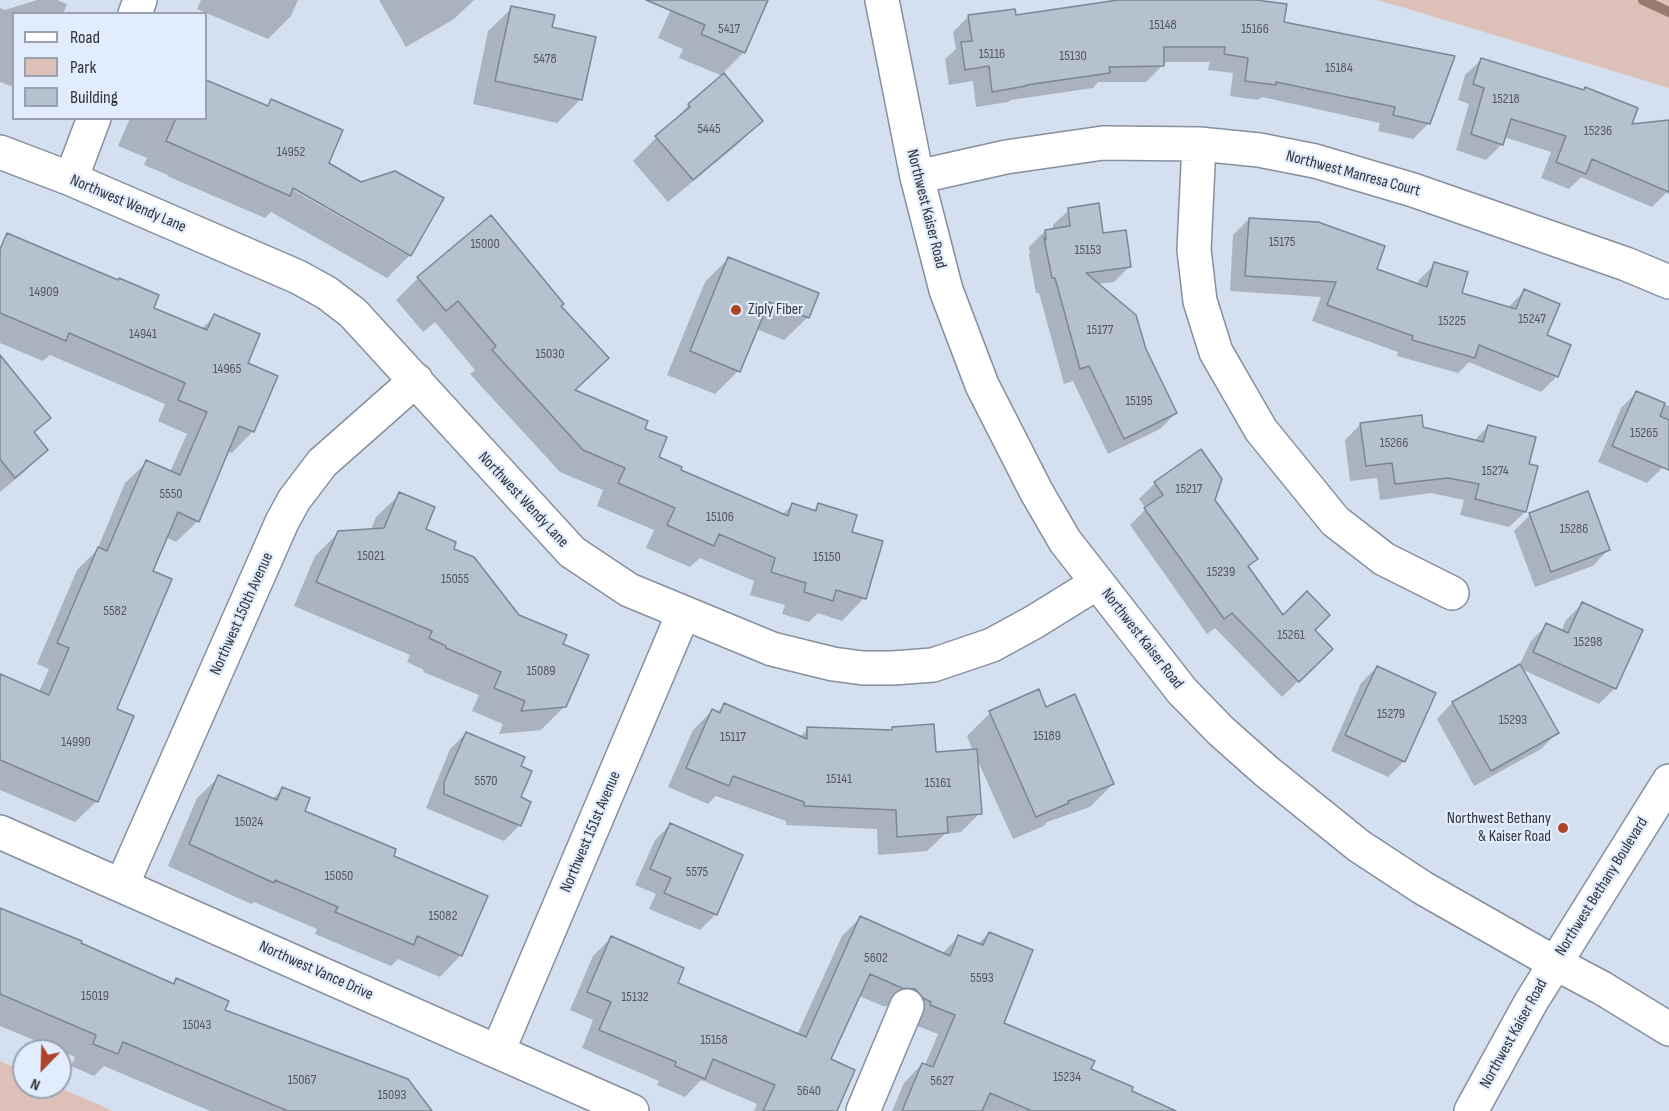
<!DOCTYPE html>
<html>
<head>
<meta charset="utf-8">
<style>
	body { margin:0 }
	#map { position:relative; width:1669px; height:1111px; overflow:hidden; background:#d4dfef; font-family:"Sofia Sans Condensed",sans-serif }
	canvas { display:block }
	.legend { position:absolute; left:12px; top:12px; width:195px; height:108px; box-sizing:border-box; background:#e1ecfc; border:2px solid #9aa2af; margin:0; padding:8px 10px; list-style:none; font-size:18px; color:#30343b }
	.legend li { display:flex; align-items:center; gap:12px; height:30px }
	.legend b { width:30px; border:2px solid #9aa2af }
	.north { position:absolute; left:12px; top:1039px; width:60px; height:60px; box-sizing:border-box; background:#e1ecfc; border:2px solid #9aa2af; border-radius:50%; rotate:203deg; font-size:16px; font-weight:700; line-height:24px; text-align:center; color:#30343b }
	.north::after { content:''; display:block; margin:auto; width:21px; height:27px; background:#ac4426; clip-path:polygon(50% 0,100% 100%,50% 72%,0 100%) }
</style>
</head>
<body>
<div id="map">
<canvas width="1669" height="1111"></canvas>
<ul class="legend">
<li><b style="height:8px;background:#fff"></b>Road</li>
<li><b style="height:16px;background:#ddc1b9"></b>Park</li>
<li><b style="height:16px;background:#b6c1d0"></b>Building</li>
</ul>
<div class="north">N</div>
</div>
<script>
const ctx = document.querySelector('canvas').getContext('2d');
ctx.lineJoin = 'round';
function paint(path, color) {
  ctx.fillStyle = color;
  ctx.fill(path, 'evenodd');
}
function strokePath(path, color, width, dash) {
  ctx.strokeStyle = color;
  ctx.lineWidth = width;
  ctx.lineCap = dash ? 'butt' : 'round';
  ctx.setLineDash(dash || []);
  ctx.stroke(path);
}
function drawText(font, color, halo, rows, align = 'center') {
  ctx.font = font + ' "Sofia Sans Condensed",sans-serif';
  ctx.lineWidth = 4.5;
  ctx.setLineDash([]);
  ctx.textBaseline = 'middle';
  ctx.strokeStyle = halo;
  ctx.fillStyle = color;
  for (const [text, x, y, turn = 0] of rows) {
    ctx.save();
    ctx.translate(x, y);
    ctx.rotate((+turn || 0) * Math.PI / 180);
    ctx.textAlign = isNaN(turn) ? turn : align;
    if (halo) ctx.strokeText(text, 0, 0);
    ctx.fillText(text, 0, 0);
    ctx.restore();
  }
}
paint(new Path2D(`
	M1377,0H1669V88L1405,8Z
	M0,1061L24,1072V1087H58L113,1111H0Z`), '#ddc1b9');
paint(new Path2D(`
	M37,0H57L67,4L63,14H14V87L0,82V8L5,10Z
	M201,0H298L291,16L268,39L197,9Z
	M379,0H474L454,19L406,47Z
	M675,0H766L744,52L722,74L761,121L738,144L668,202L633,161L689,105L723,76L679,58L683,49L658,38Z
	M1121,0H1245L1283,23L1429,123L1413,139L1378,131L1380,123L1262,97L1258,100L1230,96L1233,73L1208,70L1210,62H1162V66L1146,82H1098L1093,88L1011,100L1008,102L976,107L973,81L949,85L945,59L956,49L953,32L969,16L1014,17Z
	M512,8L551,28L581,99L557,123L473,104L488,31Z
	M1481,60L1630,125L1669,122V194L1666,193L1652,207L1581,177L1569,189L1541,178L1551,152L1504,137L1502,144L1486,160L1456,150L1469,104L1458,100L1465,75Z
	M206,81L266,107L272,101L410,255L387,278L271,212L265,218L167,176L168,175L144,165L147,158L118,146L130,118H206ZM287,183L405,250V254L286,186Z
	M1069,210L1101,235L1130,266L1114,282L1098,284L1145,350L1176,413L1160,429L1108,454L1073,381L1064,384L1039,293H1036L1029,255L1030,253L1029,247L1045,231L1053,230V225Z
	M1249,219L1417,285L1419,280L1435,264L1460,294L1508,308L1524,291L1557,376L1541,392L1469,362L1458,373L1397,356L1398,352L1312,321L1321,297L1230,291L1233,235Z
	M0,253L152,308L201,329L215,316L246,364L253,431L232,453L227,451L198,521L176,542L166,537L151,571L115,710L97,801L75,822L0,790V676L39,692L49,669L37,664L77,570L97,550L125,483L147,462L170,472L187,434L158,421L165,404L50,355L43,361L0,343Z
	M729,258L808,317L784,340L756,329L738,371L715,394L667,375L705,282Z
	M418,278L559,307L573,391L643,429L657,458L679,470L782,515L792,505L813,511L819,505L850,533L864,598L842,621L818,613L809,622L782,614L785,605L750,595L754,581L700,558L690,567L646,548L654,530L597,506L603,490L560,472L470,374L475,370L435,322L423,332L396,300Z
	M0,386L49,418L33,434L46,450L23,473L0,492Z
	M1637,392L1669,406V453L1663,467L1647,483L1598,462L1621,408Z
	M1361,424L1422,428L1474,441L1488,426L1527,465L1525,512L1509,527L1460,515L1464,500L1431,493L1380,500L1377,478L1350,481L1345,440Z
	M1155,483L1256,559L1247,568L1283,617L1313,630L1315,665L1282,697L1215,628L1207,634L1130,525L1146,509L1139,499Z
	M1587,493L1608,550L1593,566L1535,587L1514,531L1530,515Z
	M400,494L424,529L452,549L518,616L561,645L565,706L541,730L499,734L503,724L472,711L479,695L423,672L424,670L407,662L410,655L294,606L315,556L339,532L371,530L376,517Z
	M1582,604L1615,688L1599,704L1521,669L1557,733L1541,749L1474,786L1437,719L1452,703L1519,666L1531,641L1547,625L1561,631L1566,620Z
	M1377,667L1404,761L1388,777L1331,751L1361,683Z
	M724,705L799,738L808,729L889,732L893,729L935,754L973,751L967,736L990,713L1046,709L1113,784L1090,807L1047,822L1044,826L1013,839L976,757L980,813L961,832L945,834L927,851L878,855L877,829L786,825V821L716,796L708,804L668,787L693,730L712,711L716,713Z
	M466,733L519,767L520,825L504,841L426,808L450,749Z
	M219,777L272,799L283,789L303,811L392,857L461,955L440,977L398,959L391,966L315,934L317,929L254,902L251,904L168,866L197,798Z
	M671,824L741,856L715,915L700,930L649,909L656,894L635,885L655,840Z
	M0,909L172,985L177,980L223,1011L430,1111H210L104,1066L94,1076L71,1066L75,1057L0,1026Z
	M861,917L942,954L958,937L978,944L989,933L1002,1023L1130,1092L1172,1111H892L904,1083L922,1064L925,1065L938,1034L912,1024L896,1007L883,1006L859,996L829,1060L835,1111H754L757,1104L701,1080L685,1097L657,1085L659,1081L582,1048L593,1020L570,1010L593,956L611,938L676,984L797,1035L842,936Z`), '#0003');
strokePath(new Path2D(`
	M1643,0L1669,12`), '#997970', 10);
const building = new Path2D(`
	M646,0H768L745,53L701,34L705,25Z
	M1118,0H1256L1287,4L1284,22L1455,56L1430,124L1393,115L1395,107L1276,82V85L1245,81L1248,58L1224,54L1225,47H1164V66L1109,67L1110,73L1026,85V86L992,92L989,66L965,70L961,42L972,41L968,15L1015,9L1016,15Z
	M511,6L555,15L552,27L596,37L582,100L495,81Z
	M1481,58L1584,90L1585,87L1638,108L1632,124L1669,120V192L1592,159L1586,174L1556,162L1566,136L1511,119L1503,145L1471,134L1484,88L1473,84Z
	M724,73L763,121L693,180L655,136L690,107L688,104Z
	M206,80L268,106L271,99L343,130L329,163L361,182L395,171L444,198L411,256L293,188L290,196L166,141L176,118H206Z
	M1099,203L1103,233L1126,230L1131,267L1086,273L1136,315L1146,349L1177,413L1124,439L1089,366L1080,369L1055,278H1052L1044,238L1046,240L1045,230L1070,226L1068,208Z
	M491,215L564,304L561,306L609,358L575,390L648,421L645,429L667,437L659,457L682,467L681,470L788,516L792,503L816,511L818,503L857,515L852,532L883,541L866,599L836,590L833,601L804,592L806,583L771,572L775,558L719,534L714,546L667,525L675,508L618,483L625,468L583,450L492,350L496,346L458,301L446,311L417,277Z
	M1249,218L1318,222L1385,246L1377,269L1427,287L1434,262L1468,272L1462,293L1516,309L1524,289L1560,304L1547,335L1571,345L1558,377L1479,345L1475,358L1412,340L1413,336L1327,305L1336,282L1245,276Z
	M7,233L118,280L119,278L159,295L154,308L207,330L214,314L260,334L248,363L278,376L254,432L239,426L199,522L178,512L153,571L172,579L117,709L134,716L98,802L0,760V674L49,695L69,648L57,643L98,547L107,551L146,460L180,475L207,412L178,400L185,383L69,333L66,341L0,313V249Z
	M728,257L819,293L809,318L769,302L740,372L690,351Z
	M0,355L51,418L34,432L48,450L15,478L0,459Z
	M1636,391L1665,403L1660,416L1669,420V470L1612,446Z
	M1422,415L1423,427L1483,442L1488,425L1536,437L1529,464L1538,466L1526,512L1475,499L1479,484L1448,478L1395,484L1392,463L1366,466L1360,423Z
	M1201,449L1222,479L1215,500L1258,559L1248,566L1283,615L1307,591L1330,615L1315,630L1333,649L1299,682L1232,613L1224,619L1144,508L1163,495L1154,482Z
	M1588,491L1610,550L1551,572L1529,513Z
	M399,492L435,507L426,529L456,542L454,549L474,557L519,615L567,635L563,644L589,655L566,707L521,711L525,701L494,688L501,672L446,648V646L429,638L432,631L316,582L338,531L384,528Z
	M1582,602L1643,630L1616,689L1533,652L1546,623L1568,633Z
	M1520,664L1559,733L1491,771L1452,702Z
	M1377,666L1436,693L1405,762L1345,735Z
	M1039,689L1046,707L1075,694L1114,784L1068,801L1069,803L1036,817L989,711Z
	M724,703L807,739V727L892,730V727L934,724L936,752L977,749L982,814L947,817L948,833L897,837L896,810L804,806V802L733,776L729,786L686,768L712,709L720,713Z
	M466,732L525,757L521,766L532,771L521,797L531,802L521,826L444,794V782Z
	M218,775L277,800L282,787L310,798L305,811L396,849L394,856L488,896L462,956L417,936L414,945L335,912L338,907L275,880L274,883L189,844Z
	M670,823L743,855L717,915L664,893L671,878L650,869Z
	M0,908L82,941L81,943L174,984L176,978L229,1001L225,1010L408,1079L432,1111H288L123,1042L118,1054L93,1044L96,1035L0,994Z
	M860,916L950,956L958,935L983,945L989,932L1033,950L1004,1023L1095,1061L1091,1069L1133,1087L1132,1091L1176,1111H1032L990,1093L982,1111H902L922,1063L933,1067L955,1015L930,1005L931,1002L923,998L915,989L902,988L870,974L831,1059L855,1070L837,1111H763L775,1085L713,1059L705,1079L675,1066L676,1062L599,1030L611,1002L587,992L611,936L684,968L678,983L806,1037Z`);
paint(building, '#b6c1d0');
strokePath(building, '#7b8694', 1.5);
const minor = new Path2D(`
	M135,14L140,0
	M1199,144L1194,250L1200,301L1216,352L1261,430L1335,521L1384,559L1452,593
	M0,152L71,179L298,277L327,293L353,313L572,552L629,590L772,649L833,664L863,668H893L933,665L992,645L1034,622L1097,583
	M917,177L1006,157L1103,143L1199,144L1259,150L1315,161L1413,190L1626,264L1669,282
	M71,179L94,118
	M0,832L632,1111
	M122,885L282,522L294,500L322,463L416,380
	M1555,963L1602,988L1669,1029
	M498,1051L683,614
	M863,1111L907,1006`);
const major = new Path2D(`
	M882,0L917,177L946,290L982,385L1036,491L1065,541L1182,691L1221,731L1266,771L1359,846L1423,888L1555,963
	M1471,1111L1531,1002L1669,781`);
strokePath(minor, '#85909e', 36);
strokePath(major, '#85909e', 36);
strokePath(minor, '#fff', 33);
strokePath(major, '#fff', 33);
for (const [x, y, r, color] of [
	[736,310,6,"#ac4426"],
	[1563,828,6,"#ac4426"]
]) {
  const dot = new Path2D();
  dot.arc(x, y, r, 0, 2 * Math.PI);
  ctx.fillStyle = color;
  ctx.fill(dot);
  strokePath(dot, '#e1ecfc', 2);
}
drawText('14px', '#525760', null, [
	["15148",1163,25],
	["5417",729,29],
	["15166",1255,29],
	["15116",992,54],
	["15130",1073,56],
	["5478",545,59],
	["15184",1339,68],
	["15218",1506,99],
	["5445",709,129],
	["15236",1598,131],
	["14952",291,152],
	["15175",1282,242],
	["15000",485,244],
	["15153",1088,250],
	["14909",44,292],
	["15247",1532,319],
	["15225",1452,321],
	["15177",1100,330],
	["14941",143,334],
	["15030",550,354],
	["14965",227,369],
	["15195",1139,401],
	["15265",1644,433],
	["15266",1394,443],
	["15274",1495,471],
	["15217",1189,489],
	["5550",171,494],
	["15106",720,517],
	["15286",1574,529],
	["15021",371,556],
	["15150",827,557],
	["15239",1221,572],
	["15055",455,579],
	["5582",115,611],
	["15261",1291,635],
	["15298",1588,642],
	["15089",541,671],
	["15279",1391,714],
	["15293",1513,720],
	["15189",1047,736],
	["15117",733,737],
	["14990",76,742],
	["15141",839,779],
	["5570",486,781],
	["15161",938,783],
	["15024",249,822],
	["5575",697,872],
	["15050",339,876],
	["15082",443,916],
	["5602",876,958],
	["5593",982,978],
	["15019",95,996],
	["15132",635,997],
	["15043",197,1025],
	["15158",714,1040],
	["15234",1067,1077],
	["15067",302,1080],
	["5627",942,1081],
	["5640",809,1091],
	["15093",392,1095]
]);
drawText('16px', '#30343b', '#e1ecfc', [
	["Northwest Manresa Court",1353,174,15],
	["Northwest Wendy Lane",128,204,23],
	["Northwest Kaiser Road",926,209,76],
	["Northwest Wendy Lane",523,500,47],
	["Northwest 150th Avenue",242,614,-66],
	["Northwest Kaiser Road",1142,639,52],
	["Northwest 151st Avenue",591,832,-67],
	["Northwest Bethany Boulevard",1602,887,-58],
	["Northwest Vance Drive",316,971,24],
	["Northwest Kaiser Road",1514,1034,-61]
]);
drawText('16px', '#30343b', '#e1ecfc', [
	["Ziply Fiber",748,310],
	["Northwest Bethany",1551,819,"right"],
	["& Kaiser Road",1551,837,"right"]
], 'left');
</script>
</body>
</html>
